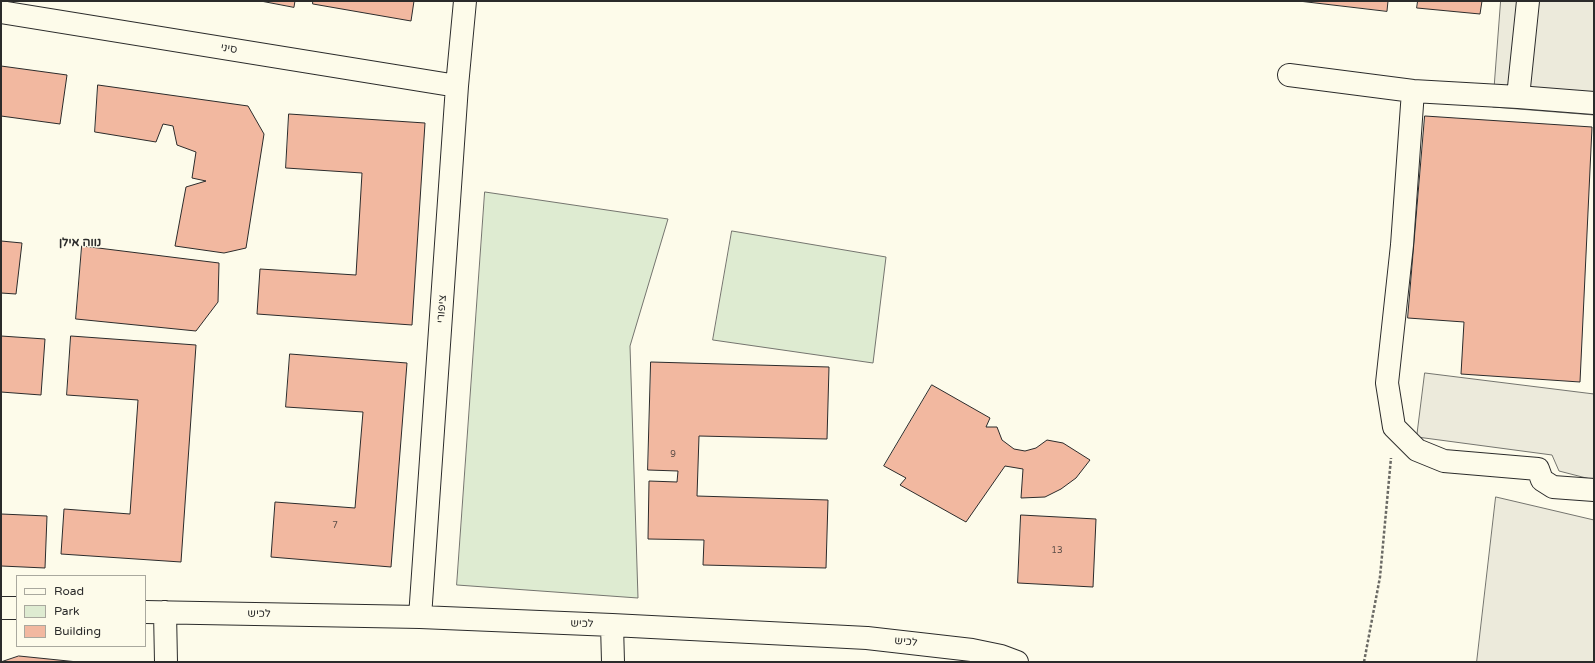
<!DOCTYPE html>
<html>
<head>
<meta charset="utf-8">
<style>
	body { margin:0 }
	#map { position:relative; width:1595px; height:663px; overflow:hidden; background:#fdfbea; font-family:"Varela Round",sans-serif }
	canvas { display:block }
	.frame { position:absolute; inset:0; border:2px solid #2b2b2b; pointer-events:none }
	.legend { position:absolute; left:16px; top:575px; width:130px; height:72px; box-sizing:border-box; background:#fdfbea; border:1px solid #a9a89e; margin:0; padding:5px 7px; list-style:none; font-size:12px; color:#2b2b2b }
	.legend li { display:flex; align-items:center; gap:8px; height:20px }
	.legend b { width:20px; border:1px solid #a9a89e }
</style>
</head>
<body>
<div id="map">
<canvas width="1595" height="663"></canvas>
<div class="frame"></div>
<ul class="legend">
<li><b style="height:5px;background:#fdfbea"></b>Road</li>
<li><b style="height:11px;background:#deebd1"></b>Park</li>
<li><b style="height:11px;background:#f2b8a0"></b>Building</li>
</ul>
</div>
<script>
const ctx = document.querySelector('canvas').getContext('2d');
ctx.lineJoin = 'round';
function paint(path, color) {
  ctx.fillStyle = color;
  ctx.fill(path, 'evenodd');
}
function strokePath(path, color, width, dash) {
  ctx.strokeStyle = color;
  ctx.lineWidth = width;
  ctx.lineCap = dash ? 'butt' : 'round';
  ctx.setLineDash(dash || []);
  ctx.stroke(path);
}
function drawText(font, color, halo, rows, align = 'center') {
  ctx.font = font + ' "Varela Round",Heebo,sans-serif';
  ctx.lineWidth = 3;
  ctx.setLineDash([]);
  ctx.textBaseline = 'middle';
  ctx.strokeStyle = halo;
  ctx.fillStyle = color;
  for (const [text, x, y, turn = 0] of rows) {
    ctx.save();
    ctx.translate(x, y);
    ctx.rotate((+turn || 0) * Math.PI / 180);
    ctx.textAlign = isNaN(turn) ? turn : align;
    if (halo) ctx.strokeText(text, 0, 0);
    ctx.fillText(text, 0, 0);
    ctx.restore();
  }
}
const green = new Path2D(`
	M485,192L668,219L630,346L638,598L457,585Z
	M732,231L886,257L873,363L713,340Z`);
paint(green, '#deebd1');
strokePath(green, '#74746e', 1);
const parking = new Path2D(`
	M1501,1H1594V115L1493,107Z
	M1425,373L1594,394V480L1559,471L1552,455L1417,437Z
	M1496,497L1594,520V662H1477Z`);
paint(parking, '#eceadb');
strokePath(parking, '#74746e', 1);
const building = new Path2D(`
	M261,1H295L294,7Z
	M313,1H414L411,21L313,4Z
	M1299,1H1388L1387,11Z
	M1418,1H1482L1480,14L1417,8Z
	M1,66L67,75L60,124L1,116Z
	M98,85L248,106L264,134L246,248L224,253L175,246L186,187L206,181L192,178L196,152L177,145L173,126L163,124L156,142L95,132Z
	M289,114L425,123L412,325L257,314L260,269L356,275L362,173L286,168Z
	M1425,116L1592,127L1580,382L1461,374L1464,322L1408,318Z
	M1,241L22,243L16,294L1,293Z
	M82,246L219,263L218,302L196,331L76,319Z
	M1,336L45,339L41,395L1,392Z
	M71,336L196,345L181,562L61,554L64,509L130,514L138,400L67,395Z
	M290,354L407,363L391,567L271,557L275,502L355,508L363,412L286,407Z
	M651,362L829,367L827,439L699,436L697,496L828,500L826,568L703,565L704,540L648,539L649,481L677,482L678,471L648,470Z
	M932,385L990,418L986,427H997L1002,440L1014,449L1025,451L1036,448L1047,440L1063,443L1090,460L1076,478L1061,489L1045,497L1021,498L1023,469L1005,466L966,522L900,485L906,478L884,466Z
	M1,514L47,516L45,568L1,566Z
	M1021,515L1096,519L1093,587L1018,583Z
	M19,656L78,662H1Z`);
paint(building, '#f2b8a0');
strokePath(building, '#2b2b2b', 1);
const street = new Path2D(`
	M1,12L457,86
	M1289,75L1413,91L1518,97L1594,103
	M1413,91L1402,245L1387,383L1394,427L1417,450L1444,461L1538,469L1542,480L1553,487L1594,490
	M1518,97L1528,1
	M1,608H17
	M145,612L420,617L612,625L867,638L972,650L1001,656L1017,662
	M165,612L166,662
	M420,617L457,86L465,1
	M612,625L613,662`);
strokePath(street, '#2b2b2b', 24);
strokePath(new Path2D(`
	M1364,662L1380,577L1391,458`), '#6a6964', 2.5, [3, 2]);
strokePath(street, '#fdfbea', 22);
drawText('9px', '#5d4e48', null, [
	["9",673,455],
	["7",335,526],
	["13",1057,551]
]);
drawText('11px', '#2b2b2b', '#fdfbea', [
	["סיני",229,49,9],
	["ציפורי",442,309,-86],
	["לכיש",259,614,1],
	["לכיש",582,624,2],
	["לכיש",906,642,6]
]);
drawText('bold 12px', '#2b2b2b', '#fdfbea', [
	["נווה אילן",80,243]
]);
</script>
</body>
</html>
